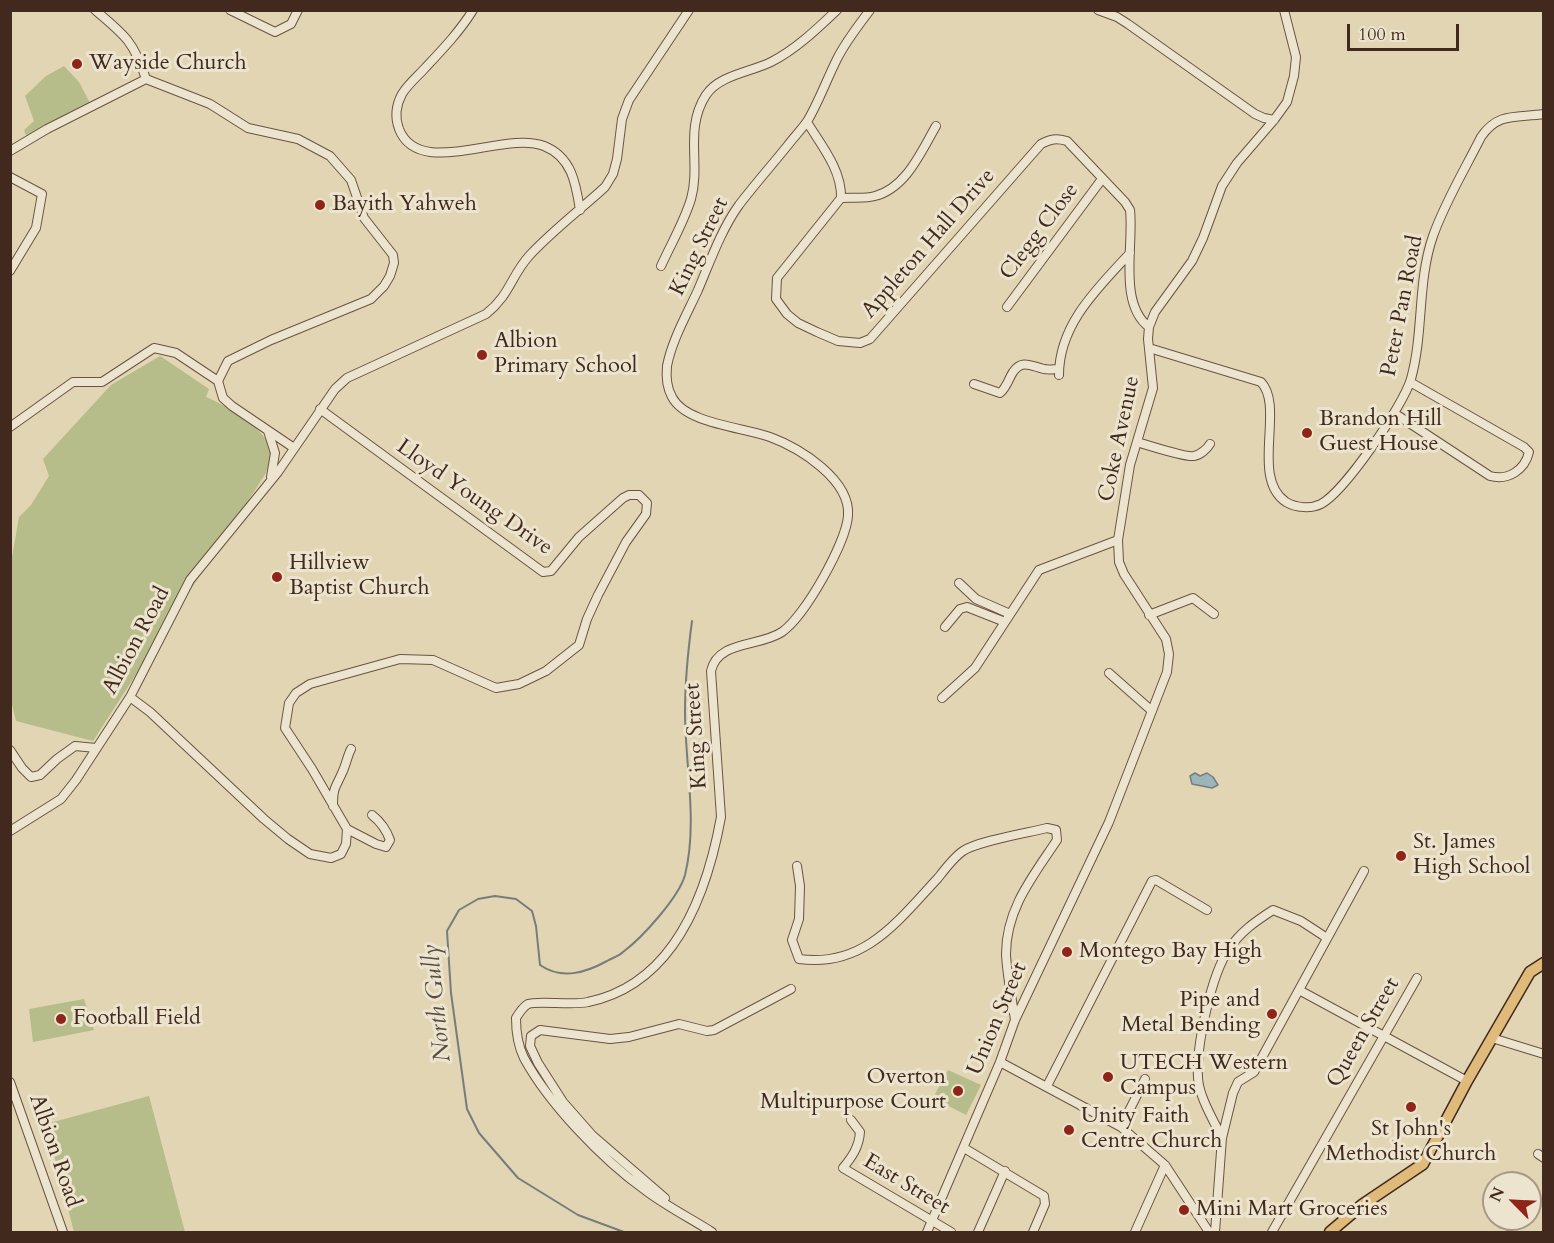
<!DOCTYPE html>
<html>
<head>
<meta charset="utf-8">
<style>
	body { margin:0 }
	#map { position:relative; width:1554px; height:1243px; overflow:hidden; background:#e1d5b3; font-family:Cardo,serif }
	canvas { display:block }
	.frame { position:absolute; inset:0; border:12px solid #41291d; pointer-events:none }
	.north { position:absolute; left:1482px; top:1171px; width:60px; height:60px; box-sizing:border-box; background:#ece4ce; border:2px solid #a89987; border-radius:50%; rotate:294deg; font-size:16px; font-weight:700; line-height:24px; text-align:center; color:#41291d }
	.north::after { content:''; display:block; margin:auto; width:21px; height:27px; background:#8f2418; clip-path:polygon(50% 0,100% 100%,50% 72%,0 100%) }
	.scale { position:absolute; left:1347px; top:24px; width:112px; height:27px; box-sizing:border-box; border:3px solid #41291d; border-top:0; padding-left:8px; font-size:18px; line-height:21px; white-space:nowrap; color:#41291d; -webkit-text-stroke:4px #ece4ce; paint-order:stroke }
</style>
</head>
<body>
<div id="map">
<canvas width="1554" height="1243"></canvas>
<div class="frame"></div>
<div class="north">N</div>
<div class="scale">100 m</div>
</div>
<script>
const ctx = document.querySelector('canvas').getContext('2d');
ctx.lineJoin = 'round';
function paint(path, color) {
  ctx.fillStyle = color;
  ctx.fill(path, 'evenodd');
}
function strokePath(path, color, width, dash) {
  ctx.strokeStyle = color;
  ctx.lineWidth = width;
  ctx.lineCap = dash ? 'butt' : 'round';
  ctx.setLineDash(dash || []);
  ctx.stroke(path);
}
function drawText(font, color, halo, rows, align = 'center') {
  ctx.font = font + ' Cardo,serif';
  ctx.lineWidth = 6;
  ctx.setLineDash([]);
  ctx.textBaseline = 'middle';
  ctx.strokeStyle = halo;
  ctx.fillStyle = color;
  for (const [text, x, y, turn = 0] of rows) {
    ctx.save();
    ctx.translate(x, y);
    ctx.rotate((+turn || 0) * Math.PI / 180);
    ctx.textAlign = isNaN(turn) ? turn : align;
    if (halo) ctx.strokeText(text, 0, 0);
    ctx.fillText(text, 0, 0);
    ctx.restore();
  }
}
paint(new Path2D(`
	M64,66L79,82L91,105L27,138L24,130L34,121L25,96L46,76Z
	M160,356L209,389L206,397C227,406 270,429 271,455C271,460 267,468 266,473L93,741L16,721L10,696V569L19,517L31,505L49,476L43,459L111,385Z
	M84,999L94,1030L33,1042L29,1009Z
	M948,1070L981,1085L966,1115L933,1098Z
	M149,1096L185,1232H74L46,1124Z`), '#b6bc8a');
const water = new Path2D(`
	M1195,773L1200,776L1207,773L1213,777L1218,785L1212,788L1192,784L1190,776Z`);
paint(water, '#9bb5b9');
strokePath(water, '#777d7b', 1.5);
strokePath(new Path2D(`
	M624,1232L578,1215L518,1178L479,1133L467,1109L451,993L447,931L459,910L478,899L495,896L516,899L532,911L536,926L540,965C562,980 585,973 607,961C612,958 619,956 623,952C642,938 679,897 685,875C698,822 685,765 685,712C685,681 688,651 692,621`), '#777d7b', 2);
const minor = new Path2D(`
	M95,10C125,35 134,42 146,79
	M230,10L275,32L291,24L298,10
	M473,10C460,31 443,49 426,67C419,75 408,84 402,94C396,105 395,118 399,129C419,180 504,130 544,146C572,157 576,184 580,210
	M1098,10L1117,17L1128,24L1255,114L1264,118L1274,120
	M807,122C821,145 842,170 841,198L777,278L776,299L787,314L798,323L817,332L838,341L860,343L870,339L1041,144C1051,139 1056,138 1067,141L1125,202L1130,210C1134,244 1118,304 1149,327
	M10,151L47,129L146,79L210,104L248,128L298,139L330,156L351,180L364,218L393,255L394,263L390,276L384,286L371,299L271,340L228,361L218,381
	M10,177L42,194L36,228L10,271
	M841,198C852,197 865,199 875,196C906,188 921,152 936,126
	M661,266C671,244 684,222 691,199C701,164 684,129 706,95C719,75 751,72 771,62C795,50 817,29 837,10
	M1007,307L1102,179
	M1149,348L1261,382C1285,407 1250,478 1286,502C1296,508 1311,509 1321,504C1345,491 1403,406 1411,379C1424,332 1417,282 1433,236C1445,202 1465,169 1481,137C1498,112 1516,118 1544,114
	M1059,375C1059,324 1098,288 1130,253
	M218,381L223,398L232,406L294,448
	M974,384L1000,393C1007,387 1008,380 1013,372C1022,359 1031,366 1044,369C1049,370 1054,369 1059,369
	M1394,413L1490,476C1508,481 1525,470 1529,452L1524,447L1410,382
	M10,427L73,382H102L154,348L176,353L218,381
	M268,431L275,453L271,477
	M1137,442C1147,445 1187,458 1194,456C1200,455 1207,449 1210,444
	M959,583L976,599L1010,614
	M1149,615L1193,598L1214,614
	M945,627L960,609L967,607L1005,622
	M1109,673L1152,711
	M130,697L150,712L264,819L288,839L310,854L331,858L341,854L346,844L347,829L312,769L285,728L289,703L296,693L310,684L400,659L433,660L496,688L519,684L546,671L579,645L587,619L598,595L626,542L646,514L647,503L639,495H629L623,498L579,537L551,571L543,572L320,409
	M942,698L975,668L1039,570L1118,540
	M10,750L22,768L31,777L40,775L57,759L75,746L96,748
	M333,806C333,787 335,789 342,773C346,765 347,757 351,749
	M347,829L376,844L386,847L390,840C386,829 381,822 372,815
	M10,831L61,799L76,780L130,697L190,580L278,472L335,389L347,378L486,314C510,295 511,276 529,256C552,231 580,210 605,187L613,174L617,159L622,119L629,100L689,10
	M797,866L800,886L799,919L792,940L799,959C864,968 898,921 938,878C945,869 954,857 963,851C978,841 1027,833 1047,828L1056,830L1057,840C1033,876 1006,909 1006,954C1007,976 1012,999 1015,1020
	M1299,990L1467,1081
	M1492,1038L1544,1054
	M1000,1062L1121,1127L1165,1165L1209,1232
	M10,1082L63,1232
	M1047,1086L1152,881L1156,880L1207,910
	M851,1120L860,1132C859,1147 852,1157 843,1168L951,1232
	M1121,1127L1145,1079
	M1222,1138C1214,1121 1199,1097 1198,1078C1196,1046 1211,975 1229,949C1240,932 1256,921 1273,910L1301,921L1327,938
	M964,1148L1044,1196L1045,1204L1033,1232
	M1538,1154L1544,1158
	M665,1198L592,1135L563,1102L538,1063L530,1046L531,1036L540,1030L610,1039L629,1037L679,1024L707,1031L714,1030L791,989
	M712,1232C690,1218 666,1206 645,1190C603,1160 549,1104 524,1058C518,1046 516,1031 516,1018C519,1013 523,1007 528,1004C539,1000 571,1006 588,1002C675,984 707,894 721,817L711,671C718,640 760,647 782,632C805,616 846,543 848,516C851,480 800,448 770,437C743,427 686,424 672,397C667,388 666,376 667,366C672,340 687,314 698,290C710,262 721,230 739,205C755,184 772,165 788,145C794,137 802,129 808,120C819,101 827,79 837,59C846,41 858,26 870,10
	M927,1232L1000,1062L1015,1020L1109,822L1167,672L1169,654L1166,639L1124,574L1119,562L1118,540L1130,465L1153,388L1148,339L1149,327L1155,312L1192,261L1203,238L1222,186L1237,163L1274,120L1287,102L1294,76L1296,57L1284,10
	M978,1232L1005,1171
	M1135,1232L1165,1165
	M1215,1232L1222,1138L1233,1093L1238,1082L1254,1072L1364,871
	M1272,1232L1417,978`);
const major = new Path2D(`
	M1330,1232L1362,1205L1423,1164L1467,1081L1530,972L1544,963`);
strokePath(minor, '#695442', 10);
strokePath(major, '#41291d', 13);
strokePath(minor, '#ece4ce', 8);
strokePath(major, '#e0ba7a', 10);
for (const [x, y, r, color] of [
	[77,64,6,"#8f2418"],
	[320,205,6,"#8f2418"],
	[482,355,6,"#8f2418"],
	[1307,433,6,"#8f2418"],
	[277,577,6,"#8f2418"],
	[1401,856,6,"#8f2418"],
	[1067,952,6,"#8f2418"],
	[1272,1014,6,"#8f2418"],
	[61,1019,6,"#8f2418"],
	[1108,1077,6,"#8f2418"],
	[958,1091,6,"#8f2418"],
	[1411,1107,6,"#8f2418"],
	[1069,1130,6,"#8f2418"],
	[1184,1210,6,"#8f2418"]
]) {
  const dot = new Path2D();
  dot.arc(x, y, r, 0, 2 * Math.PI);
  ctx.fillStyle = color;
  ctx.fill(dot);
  strokePath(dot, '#ece4ce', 2);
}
drawText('22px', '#41291d', '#ece4ce', [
	["Wayside Church",89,64],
	["Bayith Yahweh",332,205],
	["Albion",494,342],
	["Primary School",494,367],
	["Brandon Hill",1319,420],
	["Guest House",1319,445],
	["Hillview",289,564],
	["Baptist Church",289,589],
	["St. James",1413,843],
	["High School",1413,868],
	["Montego Bay High",1079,952],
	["Pipe and",1260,1001,"right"],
	["Metal Bending",1260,1026,"right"],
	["Football Field",73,1019],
	["UTECH Western",1120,1064],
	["Campus",1120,1089],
	["Overton",946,1078,"right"],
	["Multipurpose Court",946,1103,"right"],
	["Unity Faith",1081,1117],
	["Centre Church",1081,1142],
	["St John's",1411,1130,"center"],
	["Methodist Church",1411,1155,"center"],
	["Mini Mart Groceries",1196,1210]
], 'left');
drawText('22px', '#41291d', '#ece4ce', [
	["Clegg Close",1040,232,-53],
	["Appleton Hall Drive",929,244,-49],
	["King Street",700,247,-64],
	["Peter Pan Road",1403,306,-79],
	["Coke Avenue",1120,439,-78],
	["Lloyd Young Drive",474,498,35],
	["Albion Road",137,641,-62],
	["King Street",697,736,-94],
	["Union Street",998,1019,-67],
	["Queen Street",1364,1033,-60],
	["Albion Road",54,1151,71],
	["East Street",906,1185,31]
]);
drawText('italic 24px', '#584c44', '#ece4ce', [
	["North Gully",438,1003,-96]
]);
</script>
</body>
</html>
